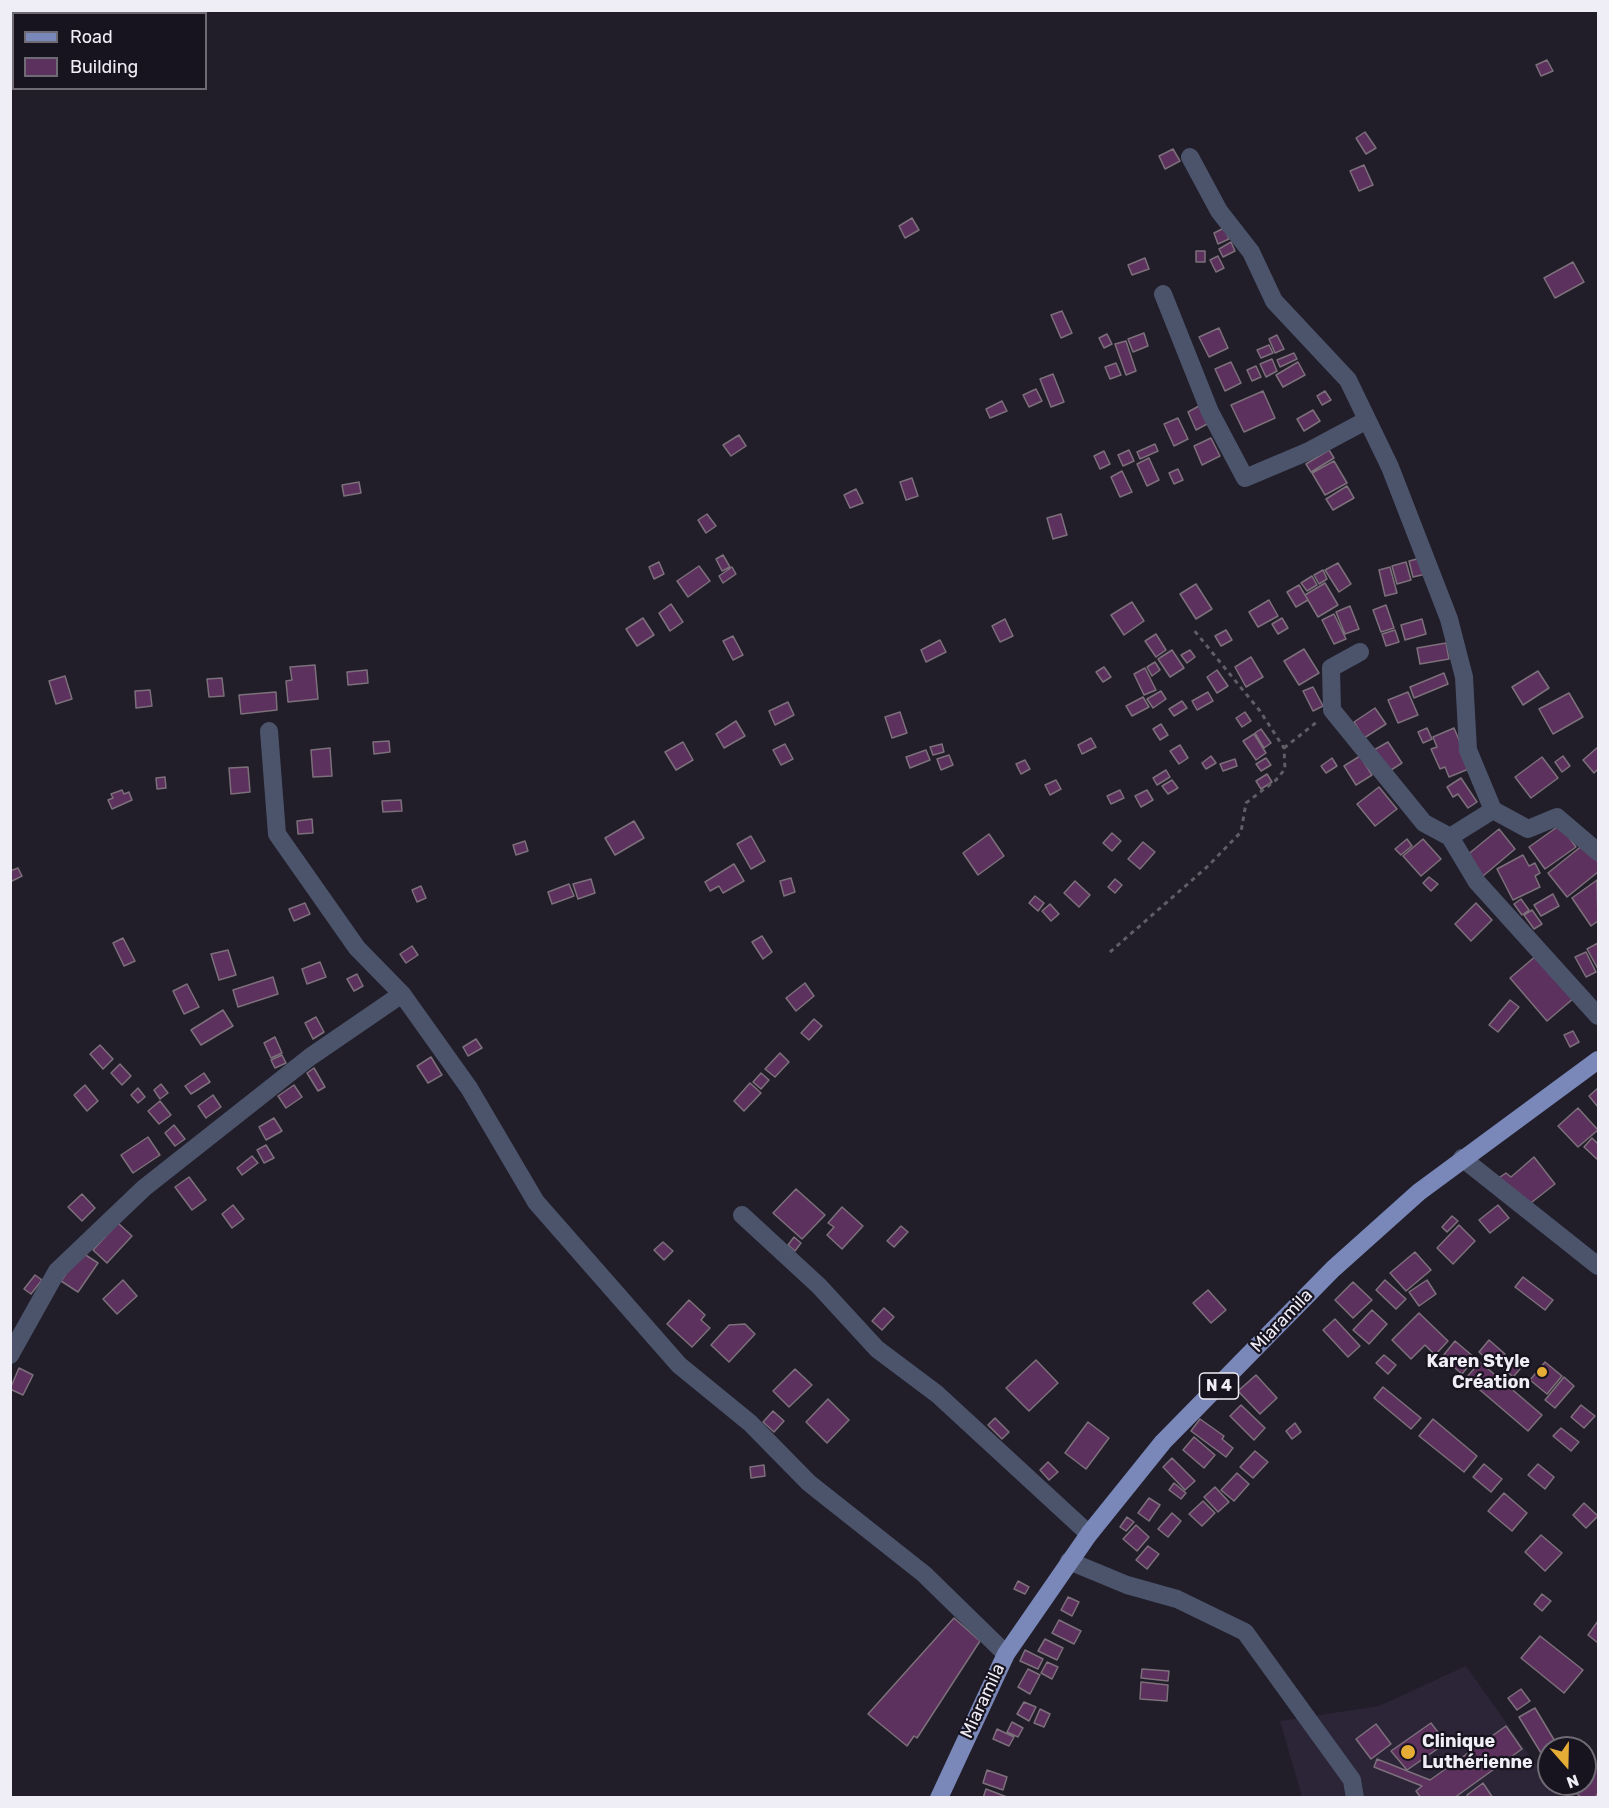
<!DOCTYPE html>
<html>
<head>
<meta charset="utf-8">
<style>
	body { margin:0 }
	#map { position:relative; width:1609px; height:1808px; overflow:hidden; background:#211d29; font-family:Rubik,sans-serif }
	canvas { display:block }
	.frame { position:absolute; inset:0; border:12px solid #efedf5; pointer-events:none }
	.legend { position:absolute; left:12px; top:12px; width:195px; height:78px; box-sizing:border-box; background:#18141f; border:2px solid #6e6b75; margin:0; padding:8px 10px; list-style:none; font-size:18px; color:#efedf5 }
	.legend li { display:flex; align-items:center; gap:12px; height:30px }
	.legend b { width:30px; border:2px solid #6e6b75 }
	.north { position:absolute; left:1537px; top:1736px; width:60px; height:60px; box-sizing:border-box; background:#18141f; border:2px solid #6e6b75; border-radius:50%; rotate:160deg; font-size:16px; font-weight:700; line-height:24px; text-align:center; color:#efedf5 }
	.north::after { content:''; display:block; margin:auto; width:21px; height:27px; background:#e6ad36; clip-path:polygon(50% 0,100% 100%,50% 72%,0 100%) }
</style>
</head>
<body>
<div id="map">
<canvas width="1609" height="1808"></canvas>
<div class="frame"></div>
<ul class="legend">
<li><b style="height:8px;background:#7988b9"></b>Road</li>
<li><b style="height:16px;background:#5d315d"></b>Building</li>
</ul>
<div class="north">N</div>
</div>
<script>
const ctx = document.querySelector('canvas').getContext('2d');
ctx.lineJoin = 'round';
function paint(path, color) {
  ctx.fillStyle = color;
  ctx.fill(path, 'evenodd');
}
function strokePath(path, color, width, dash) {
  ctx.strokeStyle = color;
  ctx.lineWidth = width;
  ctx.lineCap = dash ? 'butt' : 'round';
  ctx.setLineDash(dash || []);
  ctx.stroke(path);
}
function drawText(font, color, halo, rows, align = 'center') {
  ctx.font = font + ' Rubik,sans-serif';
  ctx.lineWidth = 4.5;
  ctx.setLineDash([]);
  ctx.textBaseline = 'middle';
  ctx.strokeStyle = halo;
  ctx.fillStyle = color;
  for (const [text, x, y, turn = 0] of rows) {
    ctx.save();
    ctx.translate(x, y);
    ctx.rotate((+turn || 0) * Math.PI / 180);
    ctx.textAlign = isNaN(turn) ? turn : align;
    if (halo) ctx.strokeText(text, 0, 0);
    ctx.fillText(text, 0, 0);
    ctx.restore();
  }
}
paint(new Path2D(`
	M1466,1666L1559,1797H1302L1280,1721L1379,1706Z`), '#2b2537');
const building = new Path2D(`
	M1547,60L1553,71L1541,76L1536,65Z
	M1365,132L1376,148L1366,154L1356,138Z
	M1173,149L1180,161L1165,169L1159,156Z
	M1364,165L1373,185L1359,191L1350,171Z
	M912,218L919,230L905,238L899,226Z
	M1224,228L1229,239L1218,244L1214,233Z
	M1231,242L1235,251L1223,257L1219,249Z
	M1196,251H1205V262H1196Z
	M1218,256L1224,268L1216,272L1210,260Z
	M1145,258L1149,269L1132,275L1128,265Z
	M1573,262L1584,282L1555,298L1544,278Z
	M1062,311L1072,333L1061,338L1051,315Z
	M1219,328L1228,348L1209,357L1199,337Z
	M1144,333L1148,346L1133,352L1128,339Z
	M1107,334L1112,344L1104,348L1099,338Z
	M1277,335L1284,349L1275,353L1269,339Z
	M1126,341L1136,371L1126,375L1115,344Z
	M1269,345L1273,353L1261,358L1257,350Z
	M1294,353L1297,359L1280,367L1277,360Z
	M1272,359L1277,371L1266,377L1260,364Z
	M1231,362L1241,383L1225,391L1215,369Z
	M1298,362L1305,375L1283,387L1276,375Z
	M1116,363L1121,375L1110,379L1105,367Z
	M1256,366L1261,377L1252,381L1247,370Z
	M1053,374L1064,402L1051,407L1040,379Z
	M1036,389L1042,401L1029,407L1023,395Z
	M1263,391L1275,418L1244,432L1231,405Z
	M1325,391L1331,400L1322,405L1317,396Z
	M1002,401L1007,411L990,418L986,409Z
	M1199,406L1207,424L1196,430L1188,412Z
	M1313,410L1320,421L1304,431L1297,419Z
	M1178,418L1188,439L1174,446L1164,424Z
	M739,435L746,446L731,456L723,445Z
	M1211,438L1220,456L1202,465L1194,446Z
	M1155,444L1158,451L1140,459L1137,452Z
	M1129,450L1134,461L1123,466L1118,455Z
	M1329,450L1334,458L1311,472L1306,464Z
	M1104,451L1110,464L1100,469L1094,456Z
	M1149,458L1159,480L1147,486L1137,464Z
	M1334,461L1347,483L1325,495L1312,473Z
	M1178,469L1183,480L1174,484L1169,473Z
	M1122,471L1132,492L1120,497L1111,477Z
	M912,478L918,496L906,500L900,482Z
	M359,482L361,493L344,496L342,485Z
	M1347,486L1354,498L1333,510L1326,499Z
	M856,489L863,503L850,508L844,495Z
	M707,514L716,526L706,533L698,520Z
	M1061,514L1067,535L1053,539L1047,518Z
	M723,555L730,567L722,571L716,559Z
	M1421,558L1426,574L1413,577L1409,561Z
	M659,562L664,574L654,579L649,567Z
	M1406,562L1411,580L1397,584L1392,566Z
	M1338,563L1351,584L1339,592L1325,570Z
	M699,566L710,581L688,597L677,581Z
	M732,567L736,574L723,583L719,576Z
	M1390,567L1397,593L1385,596L1379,570Z
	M1323,570L1327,579L1319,584L1314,575Z
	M1312,576L1317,585L1307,591L1301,583Z
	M1325,583L1338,605L1318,617L1305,595Z
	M1196,584L1212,609L1196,619L1180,594Z
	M1299,585L1308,600L1296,607L1287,592Z
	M1269,600L1278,616L1258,627L1249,612Z
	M1132,602L1144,621L1124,635L1111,615Z
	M671,604L683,622L670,631L659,613Z
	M1386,605L1394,628L1381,632L1373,610Z
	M1350,606L1359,629L1345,634L1336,612Z
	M1334,614L1346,639L1334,644L1322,620Z
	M643,618L654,635L637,646L626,629Z
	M1282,618L1288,628L1278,634L1272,624Z
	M1005,619L1013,636L1000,642L992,626Z
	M1422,619L1426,634L1405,640L1401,625Z
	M1226,630L1232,640L1221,646L1215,636Z
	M1395,630L1399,642L1386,646L1382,634Z
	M1156,634L1166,650L1156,657L1145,641Z
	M733,636L743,655L733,660L723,641Z
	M940,640L946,652L926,662L921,650Z
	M1446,643L1449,659L1420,664L1417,648Z
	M1304,649L1319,673L1299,685L1284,661Z
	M1172,650L1184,668L1170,677L1158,659Z
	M1190,650L1195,657L1187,663L1181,655Z
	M1251,657L1263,677L1246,687L1235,667Z
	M1155,662L1160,670L1152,676L1147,667Z
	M315,665L318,699L288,702L286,681L292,680L290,667Z
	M1104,667L1111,677L1103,682L1096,672Z
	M1145,668L1156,690L1144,695L1134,674Z
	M367,670L368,683L348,685L347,672Z
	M1217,670L1228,686L1217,693L1207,677Z
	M1538,671L1549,688L1523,705L1512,687Z
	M1444,673L1448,684L1414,698L1410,687Z
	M65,676L72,699L56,704L49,681Z
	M222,678L224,696L209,697L207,679Z
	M1313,687L1323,706L1313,711L1303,691Z
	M150,690L152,706L136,708L135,691Z
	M1161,691L1166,699L1153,708L1147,699Z
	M276,692L277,710L241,714L239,695Z
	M1208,692L1213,701L1197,710L1192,701Z
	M1408,692L1418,715L1398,723L1388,700Z
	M1569,693L1583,717L1553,734L1539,709Z
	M1143,697L1149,707L1132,716L1126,706Z
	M1182,701L1187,708L1174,716L1169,709Z
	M788,702L794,715L775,725L769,711Z
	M1375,708L1386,724L1364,738L1354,722Z
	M900,712L907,733L892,738L885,717Z
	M1245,712L1251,721L1242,727L1236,718Z
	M736,721L745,736L724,748L716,734Z
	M1161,724L1168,735L1160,740L1153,729Z
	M1427,728L1432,739L1423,743L1418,732Z
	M1454,728L1471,768L1449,777L1445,767L1440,769L1431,749L1437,747L1433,737Z
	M1261,729L1271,743L1264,748L1255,733Z
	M1254,734L1266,753L1256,760L1243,741Z
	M1091,738L1096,747L1082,754L1078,745Z
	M389,741L390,752L374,754L373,742Z
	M683,742L693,760L676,770L665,752Z
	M1388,742L1402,763L1388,772L1374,750Z
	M785,744L793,759L781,765L773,750Z
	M942,744L944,752L933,755L930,747Z
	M1180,745L1188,758L1179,764L1170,751Z
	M1598,747V769L1594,773L1583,760Z
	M330,748L332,776L313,777L311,750Z
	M926,750L930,760L910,768L906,757Z
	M949,755L953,765L941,770L937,759Z
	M1211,756L1216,763L1206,769L1202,763Z
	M1360,756L1372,775L1356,785L1344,766Z
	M1563,756L1570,766L1562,772L1555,762Z
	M1542,757L1558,778L1531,798L1515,777Z
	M1266,758L1271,765L1261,771L1256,764Z
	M1332,758L1337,766L1326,773L1321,766Z
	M1235,759L1237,766L1223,771L1220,764Z
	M1025,760L1030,769L1021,774L1016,764Z
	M248,767L250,792L231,794L229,768Z
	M1166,770L1170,777L1157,785L1153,778Z
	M1267,774L1272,782L1261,789L1256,781Z
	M165,777L166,788L157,789L156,778Z
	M1461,778L1477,802L1468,808L1458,794L1453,797L1447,787Z
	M1056,780L1061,789L1050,795L1045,785Z
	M1172,780L1178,788L1168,794L1162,786Z
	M1379,787L1397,809L1375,826L1357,804Z
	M122,790L124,794L129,792L132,800L112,809L108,800L113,798L111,794Z
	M1120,790L1124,798L1111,804L1107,796Z
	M1147,790L1153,800L1141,807L1135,796Z
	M401,800L402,811L383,812L382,801Z
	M312,819L313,833L298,834L297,821Z
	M634,821L644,838L615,855L605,838Z
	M1560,825L1576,847L1545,869L1529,847Z
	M1499,829L1515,849L1483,876L1466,856Z
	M1112,833L1121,841L1112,851L1103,843Z
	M989,834L1004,856L978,875L963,853Z
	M751,836L765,861L751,869L737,844Z
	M1407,839L1412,846L1401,855L1395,849Z
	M1423,839L1441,859L1421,876L1403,856Z
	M525,841L528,851L516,855L513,845Z
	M1143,842L1155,852L1140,869L1128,859Z
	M1584,844L1598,862V872L1567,897L1548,873Z
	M1523,855L1529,866L1535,863L1540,873L1535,876L1540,887L1513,900L1497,869Z
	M734,864L744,881L723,893L719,886L710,891L705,882Z
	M18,868L22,876L10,882V871Z
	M1429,877L1438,884L1431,891L1423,883Z
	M791,878L795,892L784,896L780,881Z
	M591,879L595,893L578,899L573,884Z
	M1115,879L1122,885L1115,893L1108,887Z
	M1597,880L1598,921L1591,926L1572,898Z
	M1075,881L1090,895L1079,907L1064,893Z
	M569,884L574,896L552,904L548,892Z
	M421,886L426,898L417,902L412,890Z
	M1553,894L1559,906L1541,916L1534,905Z
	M1035,896L1044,903L1038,911L1029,903Z
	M1521,899L1529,910L1522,915L1514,904Z
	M305,903L310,914L294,921L289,909Z
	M1476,903L1492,920L1471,941L1455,924Z
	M1050,904L1059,914L1051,921L1042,911Z
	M1532,910L1542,924L1534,929L1524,915Z
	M762,936L772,952L763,959L752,942Z
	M123,938L135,961L124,966L113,943Z
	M1598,943V969L1587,949Z
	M412,946L418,955L406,963L400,954Z
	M228,950L236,975L219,980L211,954Z
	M1586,952L1596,972L1586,977L1575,957Z
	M1537,955L1574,998L1547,1021L1510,978Z
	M320,962L326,977L307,984L302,969Z
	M357,974L363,986L354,991L347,979Z
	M273,977L278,994L238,1007L233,990Z
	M805,983L814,996L796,1011L786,998Z
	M187,984L199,1007L184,1014L173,991Z
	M1510,1000L1519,1007L1498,1032L1489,1025Z
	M223,1010L233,1026L201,1045L191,1030Z
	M316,1017L324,1032L313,1039L305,1023Z
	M814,1019L822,1026L809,1040L801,1033Z
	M1573,1031L1579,1042L1570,1047L1564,1035Z
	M275,1037L282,1053L271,1058L264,1043Z
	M476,1039L482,1048L468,1056L463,1047Z
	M100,1045L113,1059L103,1069L90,1054Z
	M780,1053L789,1062L775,1077L765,1069Z
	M282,1055L286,1063L275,1068L271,1060Z
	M431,1057L442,1075L428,1083L417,1066Z
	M120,1064L131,1076L122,1085L111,1073Z
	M314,1068L325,1087L318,1091L307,1073Z
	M204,1073L210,1082L191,1094L185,1086Z
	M761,1073L769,1080L761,1089L753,1082Z
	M750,1083L761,1093L744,1111L734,1101Z
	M161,1084L168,1093L160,1099L154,1090Z
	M85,1085L98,1101L87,1111L74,1095Z
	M294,1085L302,1097L286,1108L278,1096Z
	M138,1088L145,1097L138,1103L131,1095Z
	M1598,1088V1107L1589,1096Z
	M213,1095L221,1107L206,1118L198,1106Z
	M160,1101L171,1115L159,1124L148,1111Z
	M1578,1108L1598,1130L1578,1147L1558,1126Z
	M274,1118L282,1131L266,1140L259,1127Z
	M174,1125L185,1139L175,1146L165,1133Z
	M148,1137L160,1155L133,1173L121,1155Z
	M1592,1138L1598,1144V1160L1584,1147Z
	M266,1145L274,1158L264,1163L257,1150Z
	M252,1156L258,1163L242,1175L237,1168Z
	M1534,1157L1555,1184L1527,1206L1497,1179L1506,1173L1511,1177Z
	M189,1177L206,1200L192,1210L175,1187Z
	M796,1189L825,1215L802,1239L773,1213Z
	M82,1194L95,1208L82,1221L68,1207Z
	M233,1205L244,1219L232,1228L222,1214Z
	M1498,1205L1509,1218L1490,1233L1479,1220Z
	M842,1207L863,1226L842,1249L827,1235L834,1227L828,1223Z
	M1452,1216L1458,1221L1447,1232L1442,1227Z
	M118,1223L132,1236L107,1263L93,1250Z
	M1459,1225L1475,1241L1453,1264L1437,1248Z
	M901,1226L908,1232L894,1247L887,1241Z
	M794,1237L801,1243L795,1251L788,1245Z
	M663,1242L673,1251L664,1260L654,1250Z
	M81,1252L98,1263L78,1292L61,1281Z
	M1415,1252L1431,1270L1406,1291L1390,1273Z
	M35,1275L42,1280L31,1294L24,1289Z
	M1523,1277L1553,1300L1545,1310L1515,1287Z
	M123,1280L137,1296L117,1314L103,1299Z
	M1385,1280L1406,1299L1396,1309L1376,1290Z
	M1427,1280L1436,1294L1419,1306L1409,1292Z
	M1353,1282L1372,1300L1353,1318L1335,1300Z
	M1208,1290L1226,1310L1211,1323L1193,1303Z
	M689,1300L705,1315L701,1320L710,1328L692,1347L667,1324Z
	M884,1308L894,1317L882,1330L872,1321Z
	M1372,1310L1387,1324L1369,1344L1353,1330Z
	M1419,1313L1448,1341L1435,1355L1425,1345L1411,1359L1392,1340Z
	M1335,1319L1360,1346L1348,1357L1323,1330Z
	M745,1324L755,1334L729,1362L711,1345L729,1325Z
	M1489,1340L1505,1354L1495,1366L1479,1352Z
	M1455,1341L1475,1358L1462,1374L1442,1357Z
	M1384,1355L1396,1365L1388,1374L1376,1363Z
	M1508,1358L1520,1369L1513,1377L1501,1366Z
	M1036,1360L1058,1383L1029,1411L1006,1388Z
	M1480,1362L1542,1415L1528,1431L1466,1378Z
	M1545,1362L1562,1376L1547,1394L1530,1380Z
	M19,1368L33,1375L23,1395L10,1389Z
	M795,1369L812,1385L789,1407L773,1391Z
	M1256,1375L1277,1398L1260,1414L1238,1391Z
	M1564,1377L1574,1386L1555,1408L1545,1400Z
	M1383,1387L1421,1418L1411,1429L1374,1398Z
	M828,1399L849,1420L827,1443L806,1422Z
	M1241,1405L1265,1428L1254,1440L1230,1416Z
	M1581,1405L1595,1416L1584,1428L1571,1417Z
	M773,1411L784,1421L774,1432L763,1422Z
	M995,1418L1009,1432L1002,1439L988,1425Z
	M1200,1419L1224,1436L1222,1439L1233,1448L1226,1457L1191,1431Z
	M1433,1419L1477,1456L1464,1472L1419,1436Z
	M1088,1422L1109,1438L1086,1469L1065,1453Z
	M1295,1423L1301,1432L1292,1439L1286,1431Z
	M1561,1428L1579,1442L1571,1451L1553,1436Z
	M1194,1437L1215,1455L1204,1468L1183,1450Z
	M1255,1451L1268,1462L1253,1478L1240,1467Z
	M1172,1458L1195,1481L1185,1490L1163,1467Z
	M1048,1462L1058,1472L1049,1480L1040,1470Z
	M1484,1464L1502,1479L1491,1492L1473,1477Z
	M1538,1464L1554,1477L1545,1489L1528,1475Z
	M764,1465L765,1476L751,1478L750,1467Z
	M1237,1473L1249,1484L1234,1501L1221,1490Z
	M1174,1483L1186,1493L1181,1499L1169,1490Z
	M1215,1487L1229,1502L1218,1512L1204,1497Z
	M1504,1493L1527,1513L1512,1531L1488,1511Z
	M1149,1498L1160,1505L1149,1521L1138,1513Z
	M1203,1501L1215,1513L1202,1526L1189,1514Z
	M1584,1503L1598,1516L1586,1528L1573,1515Z
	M1172,1513L1181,1521L1168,1537L1158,1529Z
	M1127,1517L1134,1522L1126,1531L1120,1527Z
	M1136,1525L1149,1537L1137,1551L1123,1539Z
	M1541,1535L1562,1553L1545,1571L1525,1552Z
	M1148,1546L1159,1554L1147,1569L1136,1560Z
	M1018,1581L1029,1587L1025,1594L1014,1589Z
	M1542,1594L1551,1601L1542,1611L1534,1604Z
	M1068,1597L1079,1602L1072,1616L1061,1610Z
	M954,1618L980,1641L917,1738L914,1736L907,1746L868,1714Z
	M1059,1620L1081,1631L1074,1644L1052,1633Z
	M1598,1621V1643L1588,1635Z
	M1540,1636L1583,1670L1564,1693L1521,1658Z
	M1045,1639L1063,1648L1057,1660L1038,1651Z
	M1025,1650L1043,1659L1038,1669L1020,1661Z
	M1047,1662L1058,1667L1052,1679L1041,1673Z
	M1028,1669L1040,1675L1030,1694L1018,1687Z
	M1142,1669L1169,1671L1168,1681L1141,1678Z
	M1141,1682L1168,1685L1167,1701L1140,1699Z
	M1521,1689L1530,1701L1517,1710L1508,1698Z
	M1024,1702L1036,1707L1029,1721L1017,1714Z
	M1535,1708L1559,1748H1549V1766L1519,1717Z
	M1040,1709L1050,1714L1044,1727L1034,1723Z
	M1012,1722L1023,1728L1018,1737L1007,1732Z
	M1431,1723L1446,1743L1407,1770L1391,1751Z
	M1376,1724L1391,1744L1371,1759L1356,1739Z
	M1506,1726L1522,1749L1454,1798H1421L1416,1791L1422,1786L1374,1767L1377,1759L1430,1780Z
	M997,1729L1014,1737L1009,1746L993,1739Z
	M1598,1764V1793L1595,1798H1582L1576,1793Z
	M987,1770L1007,1777L1003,1790L983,1783Z
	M1483,1783L1493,1798H1469L1467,1795Z
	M986,1789L1007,1797L983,1798Z`);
paint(building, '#5d315d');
strokePath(building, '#7c707b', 1.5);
strokePath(new Path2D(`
	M1284,748L1318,721
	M1110,952L1207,867L1241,832L1246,803L1276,780L1285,769L1284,748L1260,711L1193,629`), '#605d67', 3, [4.5, 4.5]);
strokePath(new Path2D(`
	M1190,157L1219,211L1251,252L1274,301L1348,380L1390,467L1449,619L1464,677L1468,750L1493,810L1528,829L1557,817L1598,852
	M1163,294L1210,412L1245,478L1309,451L1367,420
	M1360,652L1331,668L1332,710L1424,823L1450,837L1493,810
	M269,731L277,834L357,948L402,994L469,1088L536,1202L679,1365L750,1423L809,1483L924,1574L1006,1654
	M1450,837L1477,882L1598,1016
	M1462,1158L1598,1266
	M742,1215L819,1286L877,1349L937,1394L1089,1534
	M10,1355L57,1271L144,1188L310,1057L402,994
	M1069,1561L1127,1585L1177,1599L1245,1632L1352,1780L1355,1798`), '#4c546c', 18);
strokePath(new Path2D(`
	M939,1798L1006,1654L1089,1534L1163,1442L1333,1269L1419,1192L1598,1060`), '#7988b9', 18);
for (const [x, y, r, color] of [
	[1542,1372,6,"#e6ad36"],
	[1408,1752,8,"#e6ad36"]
]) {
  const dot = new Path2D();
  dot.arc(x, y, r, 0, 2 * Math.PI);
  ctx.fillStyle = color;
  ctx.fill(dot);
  strokePath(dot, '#18141f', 2);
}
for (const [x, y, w] of [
	[1219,1386,39]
]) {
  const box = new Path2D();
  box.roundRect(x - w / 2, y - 13, w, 26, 4.5);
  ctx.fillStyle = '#18141f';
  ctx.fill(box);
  strokePath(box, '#efedf5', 1.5);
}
drawText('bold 16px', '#efedf5', null, [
	["N 4",1219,1386]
]);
drawText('18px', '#efedf5', '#18141f', [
	["Miaramila",1282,1321,-46],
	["Miaramila",983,1701,-65]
]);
drawText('bold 18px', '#efedf5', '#18141f', [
	["Karen Style",1530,1362],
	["Création",1530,1383],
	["Clinique",1422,1742,"left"],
	["Luthérienne",1422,1763,"left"]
], 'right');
</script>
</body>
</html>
